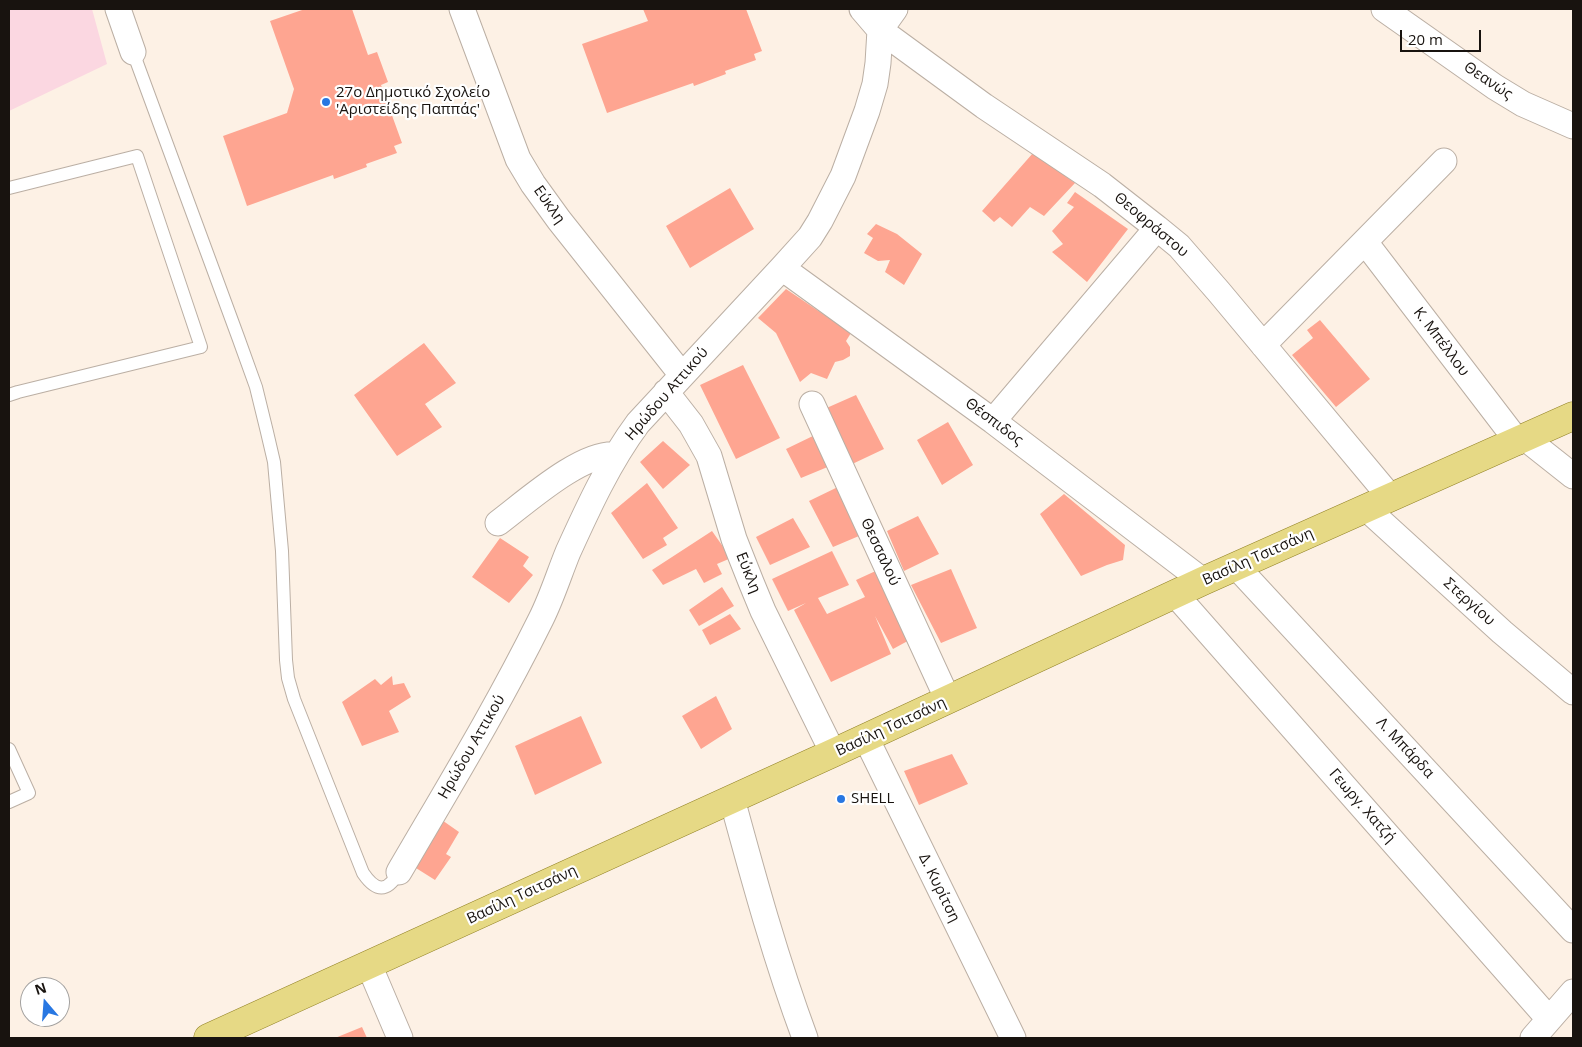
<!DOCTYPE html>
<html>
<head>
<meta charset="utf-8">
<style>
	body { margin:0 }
	#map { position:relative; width:1582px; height:1047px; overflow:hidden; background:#fdf1e5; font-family:"Open Sans",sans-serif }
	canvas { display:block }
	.frame { position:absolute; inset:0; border:10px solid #18130f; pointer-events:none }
	.north { position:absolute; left:20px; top:977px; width:50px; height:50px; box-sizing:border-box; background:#fff; border:1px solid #a3a19f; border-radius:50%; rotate:342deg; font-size:14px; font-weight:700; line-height:20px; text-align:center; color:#18130f }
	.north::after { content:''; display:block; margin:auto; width:18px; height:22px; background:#2877e2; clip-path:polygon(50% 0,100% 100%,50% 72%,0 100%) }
	.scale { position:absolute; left:1400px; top:30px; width:81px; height:22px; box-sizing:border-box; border:2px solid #18130f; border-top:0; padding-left:6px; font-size:15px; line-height:18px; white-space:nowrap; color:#18130f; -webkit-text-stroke:4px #fff; paint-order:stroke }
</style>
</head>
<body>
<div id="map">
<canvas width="1582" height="1047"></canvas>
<div class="frame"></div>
<div class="north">N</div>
<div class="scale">20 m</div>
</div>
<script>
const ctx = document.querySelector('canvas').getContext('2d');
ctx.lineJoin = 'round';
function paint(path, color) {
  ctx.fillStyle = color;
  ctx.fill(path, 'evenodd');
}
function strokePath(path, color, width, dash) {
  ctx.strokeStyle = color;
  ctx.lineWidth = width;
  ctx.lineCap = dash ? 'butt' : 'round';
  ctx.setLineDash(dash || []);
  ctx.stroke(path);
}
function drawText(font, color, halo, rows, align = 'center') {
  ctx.font = font + ' "Open Sans",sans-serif';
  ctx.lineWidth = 4.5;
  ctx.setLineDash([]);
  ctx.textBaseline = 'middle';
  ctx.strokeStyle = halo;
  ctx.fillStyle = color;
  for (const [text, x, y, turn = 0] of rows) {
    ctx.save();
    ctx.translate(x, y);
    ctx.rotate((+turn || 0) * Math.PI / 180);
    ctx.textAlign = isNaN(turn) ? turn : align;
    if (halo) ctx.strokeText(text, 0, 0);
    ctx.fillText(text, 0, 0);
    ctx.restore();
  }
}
paint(new Path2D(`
	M9,9H92L107,64L9,111Z`), '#fbd7e1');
paint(new Path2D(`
	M305,9H352L368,55L377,52L388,82L381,85L402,143L394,146L397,153L366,164L367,167L334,179L333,175L247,206L223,136L287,113L294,89L270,21Z
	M643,9H746L762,51L754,54L756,60L725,71L726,74L694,86L693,83L607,113L582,44L648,21Z
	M1033,153L1075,183L1044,216L1030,207L1012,227L1000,217L994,222L982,211Z
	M730,188L754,229L690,268L666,226Z
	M1075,192L1128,229L1087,282L1052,252L1063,244L1052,231L1074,207L1067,203Z
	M876,224L897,234L922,254L904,285L885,272L890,260L878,261L864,253L873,238L867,234Z
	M786,289L851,333L846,341L850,347V356L843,360L835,362L827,379L811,373L800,382L776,333L758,318Z
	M1320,320L1370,379L1336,407L1292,355L1313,338L1307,330Z
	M424,343L456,383L425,404L442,427L397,456L354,395Z
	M743,365L780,438L736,459L700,385Z
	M856,395L884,449L848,466L822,410Z
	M948,422L973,465L942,485L917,440Z
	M817,434L830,466L801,478L786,449Z
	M663,441L690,465L663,489L640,462Z
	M647,483L678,528L663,538L667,545L643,559L611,513Z
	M842,485L866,533L833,547L809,501Z
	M1064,494L1125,545L1123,560L1107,565L1081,576L1040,514Z
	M918,516L939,554L904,571L887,531Z
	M793,518L810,547L770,565L756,537Z
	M712,531L731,558L717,564L722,574L704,583L696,569L663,585L652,570Z
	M500,538L529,557L523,566L533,575L509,603L472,577Z
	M832,551L849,585L818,598L827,614L865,597L856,580L880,569L915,637L893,649L875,616L891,654L831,682L794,610L806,603L788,611L772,579Z
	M951,569L977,628L941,643L911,585Z
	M722,587L734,606L699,626L689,610Z
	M730,614L741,629L710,645L702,630Z
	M392,676L393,685L404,683L411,697L389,711L399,732L362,746L342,702L375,679L381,685Z
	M716,696L732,729L701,749L682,716Z
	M581,716L602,763L535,795L515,746Z
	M952,754L968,784L919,805L904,771Z
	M439,818L459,832L446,854L451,857L435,880L408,863Z
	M362,1027L367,1038H335Z`), '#fea591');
const service = new Path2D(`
	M133,52L238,337L256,387L267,432L274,462L282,551L286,660L288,678L294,699L363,873C376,892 387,893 399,872
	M9,188L137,156L201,347L18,392L9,395
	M9,749L29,793L9,802`);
const minor = new Path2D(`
	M118,9L133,52
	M462,9L518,159L533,184L559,220L682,375
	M862,9L880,30L984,106L1102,185L1157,228L1179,246L1219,292L1391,498
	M1384,9L1495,87L1523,104L1573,126
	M1365,242L1518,442
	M782,268L993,421L1203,581
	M1263,345L1444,161
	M666,392L691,424L709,456L734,539L751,582L763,611L833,753
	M812,404L948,700
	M993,421L1157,228
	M1525,438L1573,476
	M1367,509L1502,632L1573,692
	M498,523C525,503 582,451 616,455
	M1236,566L1573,930
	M1175,594L1549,1019
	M866,738L1013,1038
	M732,799C754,880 776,960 805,1038
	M399,872C448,788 498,706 541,619C552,597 559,574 568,552C588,508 609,462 638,423L782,268L810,237L820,221L843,176L867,111L875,84L878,63L880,30L895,9
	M369,965L400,1038
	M1533,1038L1573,992`);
const primary = new Path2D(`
	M208,1038L833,753L1203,581L1573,416`);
strokePath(service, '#bbafa4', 14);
strokePath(minor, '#bbafa4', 27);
strokePath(primary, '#938327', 29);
strokePath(service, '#fff', 12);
strokePath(minor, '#fff', 25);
strokePath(primary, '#e6d985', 28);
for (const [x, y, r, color] of [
	[326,102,5,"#2877e2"],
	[841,799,5,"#2877e2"]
]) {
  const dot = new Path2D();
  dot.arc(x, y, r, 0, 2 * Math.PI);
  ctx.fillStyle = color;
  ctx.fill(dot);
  strokePath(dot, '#fff', 2);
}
drawText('15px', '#18130f', '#fff', [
	["Θεανώς",1488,81,34],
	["Εύκλη",549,205,55],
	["Θεοφράστου",1151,225,40],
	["Κ. Μπέλλου",1441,342,53],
	["Ηρώδου Αττικού",667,394,-49],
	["Θέσπιδος",994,422,37],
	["Θεσσαλού",880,552,65],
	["Βασίλη Τσιτσάνη",1258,557,-24],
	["Εύκλη",748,573,68],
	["Στεργίου",1469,602,42],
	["Βασίλη Τσιτσάνη",891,727,-25],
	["Ηρώδου Αττικού",472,747,-60],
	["Λ. Μπάρδα",1405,748,47],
	["Γεωργ. Χατζή",1362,806,49],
	["Δ. Κυρίτση",939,888,64],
	["Βασίλη Τσιτσάνη",522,895,-25]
]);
drawText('15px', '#18130f', '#fff', [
	["27ο Δημοτικό Σχολείο",336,93],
	["'Αριστείδης Παππάς'",336,110],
	["SHELL",851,799]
], 'left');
</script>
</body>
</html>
